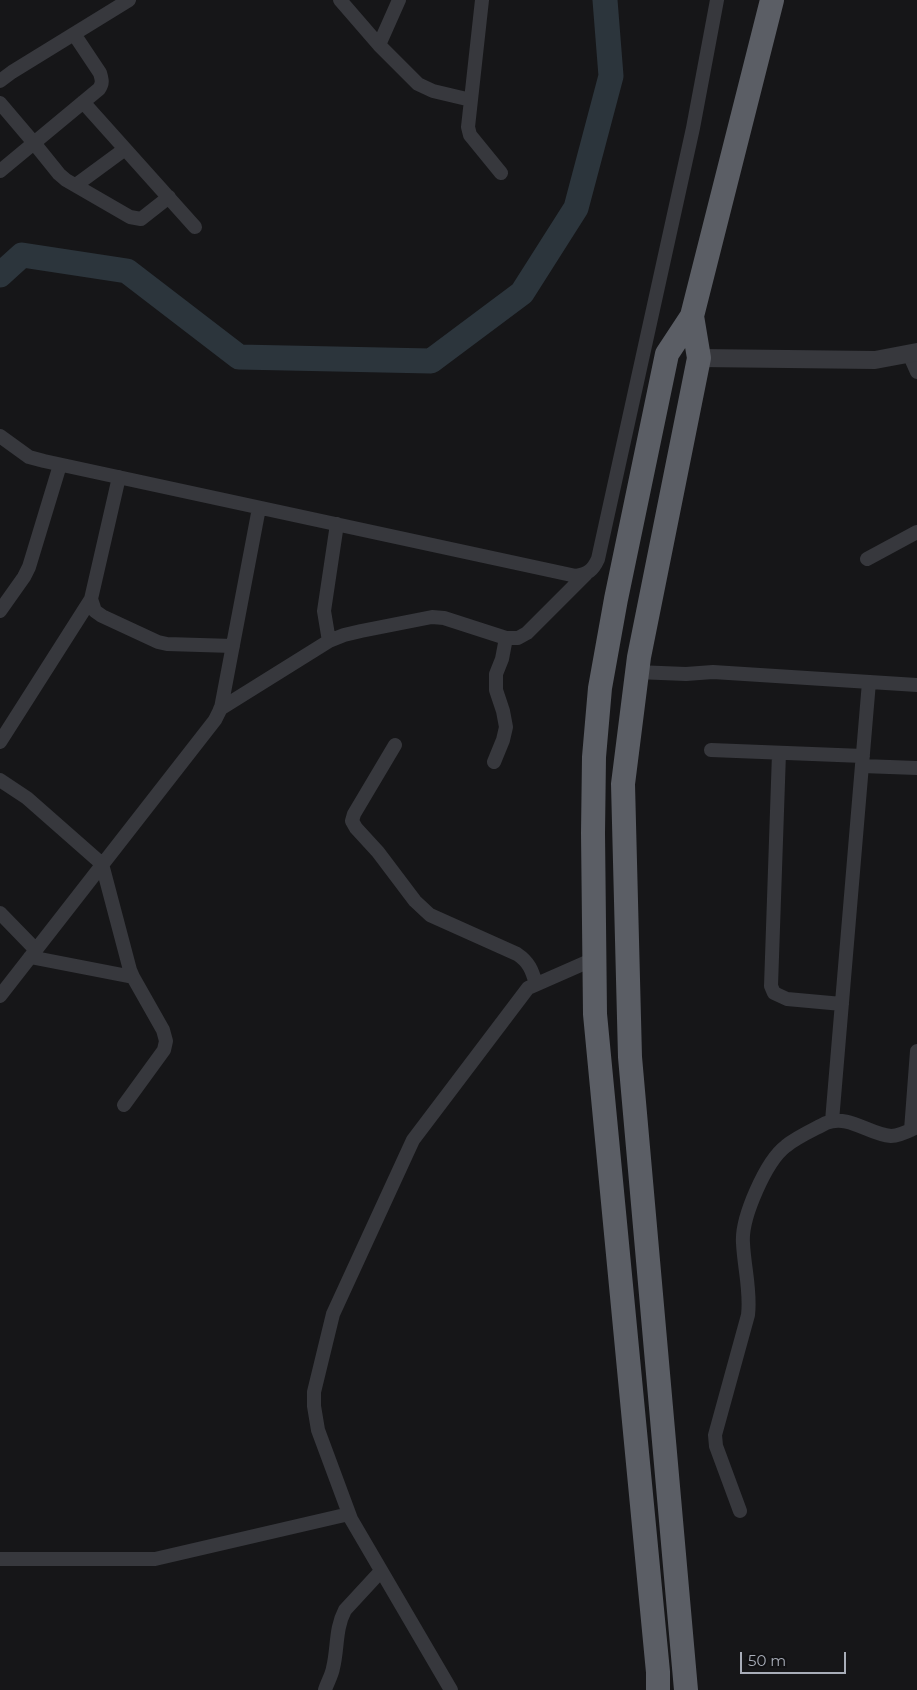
<!DOCTYPE html>
<html>
<head>
<meta charset="utf-8">
<style>
	body { margin:0 }
	#map { position:relative; width:917px; height:1690px; overflow:hidden; background:#161618; font-family:Montserrat,sans-serif }
	canvas { display:block }
	.scale { position:absolute; left:740px; top:1652px; width:106px; height:22px; box-sizing:border-box; border:2px solid #a8adb8; border-top:0; padding-left:6px; font-size:15px; line-height:18px; white-space:nowrap; color:#a8adb8; -webkit-text-stroke:4px #111113; paint-order:stroke }
</style>
</head>
<body>
<div id="map">
<canvas width="917" height="1690"></canvas>
<div class="scale">50 m</div>
</div>
<script>
const ctx = document.querySelector('canvas').getContext('2d');
ctx.lineJoin = 'round';
function strokePath(path, color, width, dash) {
  ctx.strokeStyle = color;
  ctx.lineWidth = width;
  ctx.lineCap = dash ? 'butt' : 'round';
  ctx.setLineDash(dash || []);
  ctx.stroke(path);
}
strokePath(new Path2D(`
	M0,275L22,255L127,271L239,357L431,361L522,293L576,208L611,76L605,0`), '#2c353c', 25);
strokePath(new Path2D(`
	M340,0L379,45L418,84L433,91L471,100
	M482,0L468,127L470,135L501,173
	M379,45L399,0
	M0,81L12,72L129,0
	M83,102L195,227
	M0,103L34,143L59,174L66,180L130,217L141,219L169,197
	M0,171L99,89C103,83 102,80 100,73L74,34
	M76,185L125,149
	M909,354L917,372
	M0,436L29,457L44,461L576,576C588,574 593,570 598,559L693,128L717,0
	M119,477L91,599L95,611L102,616L158,642L167,644L233,646
	M867,559L917,532
	M0,611L24,577L29,567L60,465
	M329,641L324,611L337,524
	M636,672L686,674L713,672L917,685
	M220,709L329,641L344,635L361,631L432,617L444,618L506,638H518L527,633L586,574
	M0,742L91,599
	M395,745L354,814L352,821L356,828L378,852L415,901L430,915L517,954C529,962 532,970 536,984
	M711,750L863,756
	M779,753L771,986L774,993L787,999L842,1004
	M494,762L503,740L506,727L503,711L496,690V674L502,659L506,638
	M862,766L917,768
	M0,780L27,798L102,864L130,970L133,977L163,1030L166,1041L164,1050L124,1105
	M0,913L36,950
	M30,957L133,977
	M0,996L215,720L221,708L259,508
	M832,1121L869,682
	M911,1130L917,1051
	M740,1511L716,1446L715,1435L748,1315C751,1291 744,1267 743,1243C741,1218 766,1161 786,1146C797,1137 813,1130 826,1123C849,1114 868,1134 891,1136C900,1136 909,1131 917,1127
	M0,1559H155L349,1514
	M325,1690C327,1683 332,1675 333,1668C338,1648 335,1629 345,1610L381,1571
	M451,1690L351,1519L318,1430L314,1406V1392L333,1314L413,1140L528,988L594,959`), '#37383d', 14);
strokePath(new Path2D(`
	M699,358L875,360L917,352`), '#37383d', 18);
strokePath(new Path2D(`
	M658,1690V1672L595,1014L593,833L594,757L600,688L616,599L667,354L692,316L772,0
	M686,1690L630,1057L623,784L639,657L699,358L692,316`), '#5b5e65', 24);
</script>
</body>
</html>
